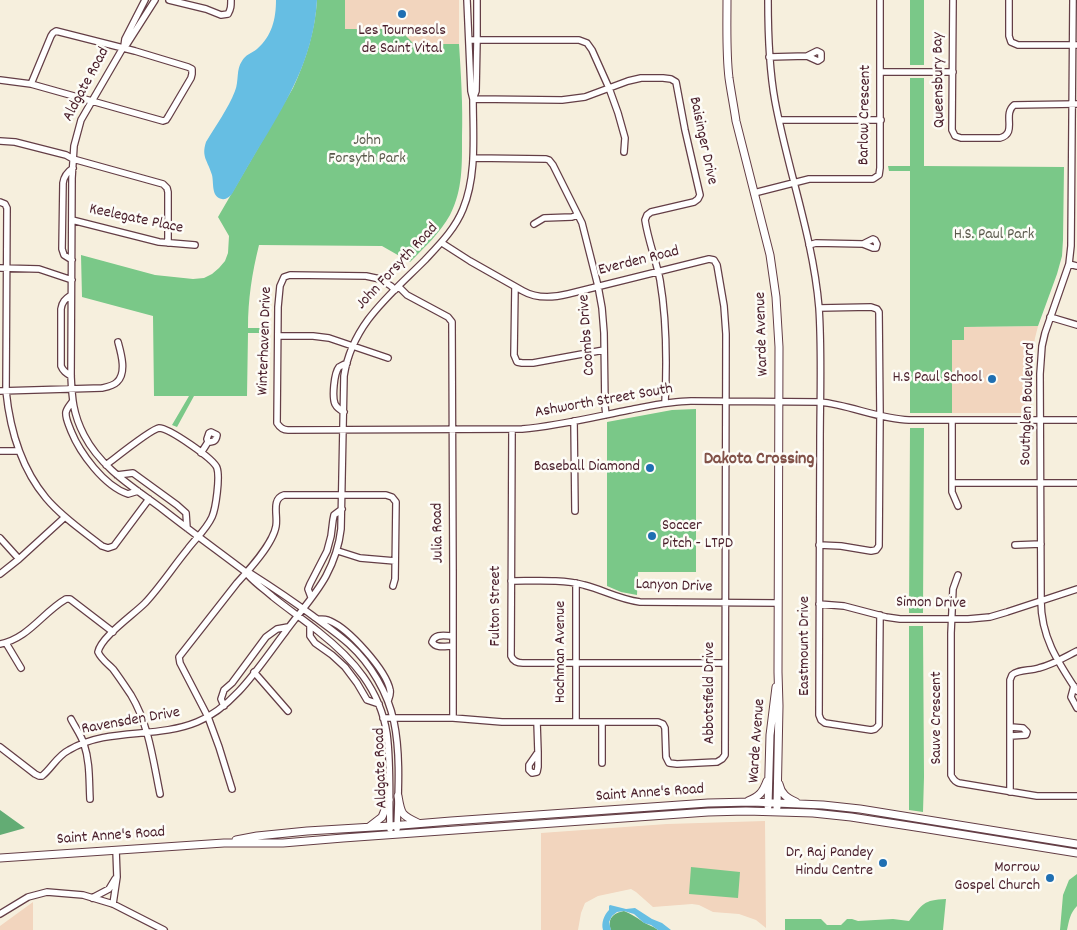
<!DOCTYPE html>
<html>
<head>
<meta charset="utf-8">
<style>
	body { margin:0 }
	canvas { display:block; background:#f6efdd }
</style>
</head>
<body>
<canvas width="1077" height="930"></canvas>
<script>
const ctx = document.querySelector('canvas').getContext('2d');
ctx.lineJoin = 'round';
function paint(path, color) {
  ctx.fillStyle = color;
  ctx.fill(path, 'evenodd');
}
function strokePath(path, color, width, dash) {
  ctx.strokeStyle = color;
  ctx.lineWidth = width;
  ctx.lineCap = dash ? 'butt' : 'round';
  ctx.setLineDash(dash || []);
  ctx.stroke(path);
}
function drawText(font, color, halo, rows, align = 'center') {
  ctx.font = font + ' Dekko,sans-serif';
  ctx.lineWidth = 5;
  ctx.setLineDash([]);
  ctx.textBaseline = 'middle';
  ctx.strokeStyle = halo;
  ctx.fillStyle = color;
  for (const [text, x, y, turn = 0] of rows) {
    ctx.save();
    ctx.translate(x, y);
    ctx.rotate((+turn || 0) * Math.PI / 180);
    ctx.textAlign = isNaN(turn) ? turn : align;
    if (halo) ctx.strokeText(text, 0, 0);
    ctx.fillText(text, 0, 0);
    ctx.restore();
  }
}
paint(new Path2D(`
	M345,0H459V44H414L345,29Z
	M1038,326L1035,338L1032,356V413H952V340H964V327Z
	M765,821L766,928L756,920L739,914L713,912L699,905L692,904L653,907L636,892L631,889L598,896L585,903L581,913L578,930H541V833L667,824Z
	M33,902V930H0V926Z`), '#f2d5be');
paint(new Path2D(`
	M317,0H345V29H399L414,44H459C461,75 463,106 462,136C462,164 463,190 450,215C440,233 425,247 410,262L382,246L259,245C252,273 248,299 248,328H271V333H248L247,396H194L177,427L172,425L189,396H154L153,316L82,297L81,255L155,275L193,279L204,278L212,274L219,268L225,261L228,253L229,236L218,217L293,88C306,60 315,31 317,0Z
	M910,0H924V65H910Z
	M910,78H924V166L1064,167L1063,240L1062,256L1057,274L1038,326L964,327V340H952V413H910V171H889L888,166H910Z
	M696,409V572H638L637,595L621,592L607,586V422L672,410Z
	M910,428H924L923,613H909Z
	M909,626H923L924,777L923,812L909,810Z
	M691,867L740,872L738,898L689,894Z
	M1077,874V906C1070,913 1069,921 1067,930H1060L1063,895L1069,880Z
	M946,899L943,930H785V919H821L827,925H841L847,919H852L858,921L893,919L909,921C923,904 923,900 946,899Z`), '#7ac888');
paint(new Path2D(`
	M0,810L25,828L0,835Z
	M624,911C631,914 636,917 643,922C648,925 653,926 658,930H611C607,919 613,913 624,911Z`), '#63ac74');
paint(new Path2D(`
	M276,0H317C314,51 294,89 269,131C256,152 244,173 232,194C229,197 226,200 222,199C211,197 214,183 212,175C208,161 201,157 206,142C216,125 228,109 235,91C239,81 236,69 242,61C245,55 252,53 257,49C272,36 276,19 276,0Z
	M610,905L626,909L635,908L652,919L662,923L671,930H658L651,925L644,923L634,914L624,911L617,912L612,916L609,922L611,930H603C601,923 604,915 609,910V906Z`), '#66bee3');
const minor = new Path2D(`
	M155,0L127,44L124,46L81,120L74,146L72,178L71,376C72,398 73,414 84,435C101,468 133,487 161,508C189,530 218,551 247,573H250C272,587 293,601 313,616C325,625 338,634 349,644C371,664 388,693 394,722C401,755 398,796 397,829
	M169,0L206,9L221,15L228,14C231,9 231,6 231,0
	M768,0C768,34 769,68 775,101C788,171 813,237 819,308C822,353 820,399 820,444C820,534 819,625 819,715L821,720L825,723L871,730L875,729L879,725L880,615
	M953,0L952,130L955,136L961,138H1000C1018,133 1002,115 1014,105L1077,104
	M1009,0V36L1011,42L1018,45H1077
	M1073,0L1071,246L1069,264L1045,333L1042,346L1040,374L1041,601C1041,637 1058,662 1077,691
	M469,40H579L587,43L592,50L609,88L618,113L625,138L624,152
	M124,46L125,39L145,0
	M769,57L807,56L818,61L821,59V53L817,51L807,56
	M881,72H953
	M0,80L31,84L163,121L166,120L168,117L191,78L192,74V69L188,67L135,51L56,31L53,33L51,36L31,84
	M473,99L562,100L585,97L628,81L641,78H663L671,79L676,82L685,130L700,195L698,199L694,202L651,212L647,215L645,220C648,240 656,260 660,280C667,321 667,362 665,403
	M473,99L476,91L477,40V0
	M779,120H881
	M0,141L15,142L66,155L73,159L163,184L167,188L168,192V243
	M473,158L546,159L549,160L553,165L582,223L598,286L602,308L604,333L605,406L606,415
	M754,193L809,179H873L879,175L880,168V0
	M0,202L5,204L7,208L6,391C10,430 21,468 46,498C62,517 83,531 102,546L108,548L114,546L149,499
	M72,220L159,242L195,245
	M534,224L544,218L572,217L578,215
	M809,245L816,243L863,244L873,248H876L877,244L875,240L873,239L863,244
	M72,260L64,255L62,249L63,183C64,176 67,172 73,168
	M1069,264L1077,266
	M0,268L39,269L72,280
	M399,287L407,295L448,317L452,322V326L453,571V718
	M515,287L514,355L517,362L522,363H533L604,350
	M395,290L391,286L380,279L366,276L290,275L284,277L280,286L278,307L277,423C280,428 283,430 288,430L522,429C558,426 594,417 629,410C650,406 670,401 691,401L820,402C850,405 879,419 909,420H1077
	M819,308L871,307L877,309L879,312L880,415L879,546L876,550L871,551L841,546L819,545
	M1050,317L1077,325
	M278,336H313L329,338L388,358
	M71,376C66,373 63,371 61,366V309C62,302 65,299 71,295
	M0,391L102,388C107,387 113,386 117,382C127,373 121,353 118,342
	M72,402C70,405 67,408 66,412C65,418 69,425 71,431C80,453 104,486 128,494L138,491
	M344,412C340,410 337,408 335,404C332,397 334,373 339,367C341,366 344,364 347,363
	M574,421L575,511
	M952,421V492L958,506
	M512,430L511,656C513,661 518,663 523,663H725
	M0,451H18
	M201,453L208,442L207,439L209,433L211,432L217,435C216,441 214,442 208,442
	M106,465C114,459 151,429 159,428C169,428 214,459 217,468C220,477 216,508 212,517C206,530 195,539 187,550C173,567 160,587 145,603C133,615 101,637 98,652C101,659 108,664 113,669C119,677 125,686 131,695C149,725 153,760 160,794
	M117,475L133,473L177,505L186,513L187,528
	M952,483H1077
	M0,538L19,559
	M1015,545L1041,544
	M338,551L360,558L395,561
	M0,574L19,559L65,517
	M248,575C255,583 265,590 273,597C288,609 304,620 319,632C353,659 380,689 387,734C391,765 389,798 390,829
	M958,575L953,589L951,633V775C953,779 955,782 959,783L1037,796H1077
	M511,581C534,581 563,579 584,585C604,590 618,599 640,602L778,603
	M311,597L308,589L310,584L327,551L331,536L333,520L334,515L342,509
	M819,604L844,606L886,617L900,619H968L990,617L1007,612L1077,589
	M318,619C322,619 326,619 330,621C349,629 386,670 390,690C391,694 389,698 388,701
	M310,625V636L315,643L332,655L345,667L357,683L367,700L379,704
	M453,636C445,636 435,633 432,642C436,649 446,646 453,646
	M6,643L21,668
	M0,644C29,638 42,613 66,599H70L113,632
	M254,672L288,711
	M1074,686L1071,697L1077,708
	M224,706L221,699L224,690L232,683L266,637L277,629L288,627
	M383,718H453L502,722H658L663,724L665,728L666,757L669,763L677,764L717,762L722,759L725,755L726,334L724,306L717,265L714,260L709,259L568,294C552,298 537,299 523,291L470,261L442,243
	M71,719C75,727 81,735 84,744C90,762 89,780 90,799
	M537,722L538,752L529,765V770L532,773L537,772L538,767V752
	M576,722V583
	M602,722V763
	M1011,736L1026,735L1027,732L1023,728L1011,727
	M0,747L35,774L39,776H42C52,768 57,756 69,750C108,727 156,739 197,722C235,707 262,662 286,631C299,613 315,596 326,576C334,561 339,547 341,529L344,376C352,324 390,295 425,260C440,244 455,229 463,209C477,175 473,135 473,99L471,91L467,0
	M232,789L219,747L208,717L180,663L179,657L237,583C249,570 273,544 276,526C278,515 271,499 284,495H386L392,497L396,502L395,579L393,586
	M1010,792V680L1012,675C1018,669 1030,671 1039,668C1052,665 1065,657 1077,651
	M92,898L109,889L115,879
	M113,904L117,877L116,850
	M0,914L28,897L47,892L83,895L113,904L164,930`);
const major = new Path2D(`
	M727,0C727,26 726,53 729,78C731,92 734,107 736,121L770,255L776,297L779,347L778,672L779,706L777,807
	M779,784C781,794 787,798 796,802
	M398,796C401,814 401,815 418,823
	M748,801C759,797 763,792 767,781
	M768,806L770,735L776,687
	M369,827L382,817L389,800
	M236,840L257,836L307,831L390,826L451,821L708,803L752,802L823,805L860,809L1077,844
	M0,858L224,843H283L343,838L708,812L746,811L813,813L851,817L922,828L1077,853`);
strokePath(minor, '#643e46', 8);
strokePath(major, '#643e46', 9);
strokePath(minor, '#fff', 5.5);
strokePath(major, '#fff', 7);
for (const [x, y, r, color] of [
	[402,14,5,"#1f6fb2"],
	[992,379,5,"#1f6fb2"],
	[650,468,5,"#1f6fb2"],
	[652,536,5,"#1f6fb2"],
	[883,863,5,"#1f6fb2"],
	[1050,878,5,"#1f6fb2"]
]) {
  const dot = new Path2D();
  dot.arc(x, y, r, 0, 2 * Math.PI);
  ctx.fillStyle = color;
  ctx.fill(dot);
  strokePath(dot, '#fdfcf7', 2);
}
drawText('16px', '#4a1f2b', '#fdfcf7', [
	["Les Tournesols",402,32,"center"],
	["de Saint Vital",402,50,"center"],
	["H.S Paul School",982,379],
	["Baseball Diamond",640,468],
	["Soccer",662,527,"left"],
	["Pitch - LTPD",662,545,"left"],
	["Dr, Raj Pandey",873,854],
	["Hindu Centre",873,872],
	["Morrow",1040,869],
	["Gospel Church",1040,887]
], 'right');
drawText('16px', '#4a1f2b', '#fdfcf7', [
	["Queensbury Bay",940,80,-91],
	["Aldgate Road",87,85,-62],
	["Barlow Crescent",866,115,-89],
	["Baisinger Drive",702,141,78],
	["Keelegate Place",136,220,12],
	["Everden Road",639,262,-14],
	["John Forsyth Road",398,267,-47],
	["Warde Avenue",763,334,-92],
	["Coombs Drive",588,335,-94],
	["Winterhaven Drive",266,341,-88],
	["Ashworth Street South",604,402,-10],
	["Southglen Boulevard",1029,404,-88],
	["Julia Road",439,533,-91],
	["Lanyon Drive",674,587,2],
	["Simon Drive",931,604,1],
	["Fulton Street",497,606,-90],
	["Eastmount Drive",806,646,-90],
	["Hochman Avenue",562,652,-90],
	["Abbotsfield Drive",711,693,-90],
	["Sauve Crescent",938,718,-90],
	["Ravensden Drive",131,722,-10],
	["Warde Avenue",758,741,-86],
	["Aldgate Road",382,768,-92],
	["Saint Anne's Road",650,794,-4],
	["Saint Anne's Road",111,837,-4]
]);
drawText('16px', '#5b5a4c', '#fdfcf7', [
	["John",367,142],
	["Forsyth Park",367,160],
	["H.S. Paul Park",994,236]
]);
drawText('bold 18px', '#825249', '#fdfcf7', [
	["Dakota Crossing",759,461]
]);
</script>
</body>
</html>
